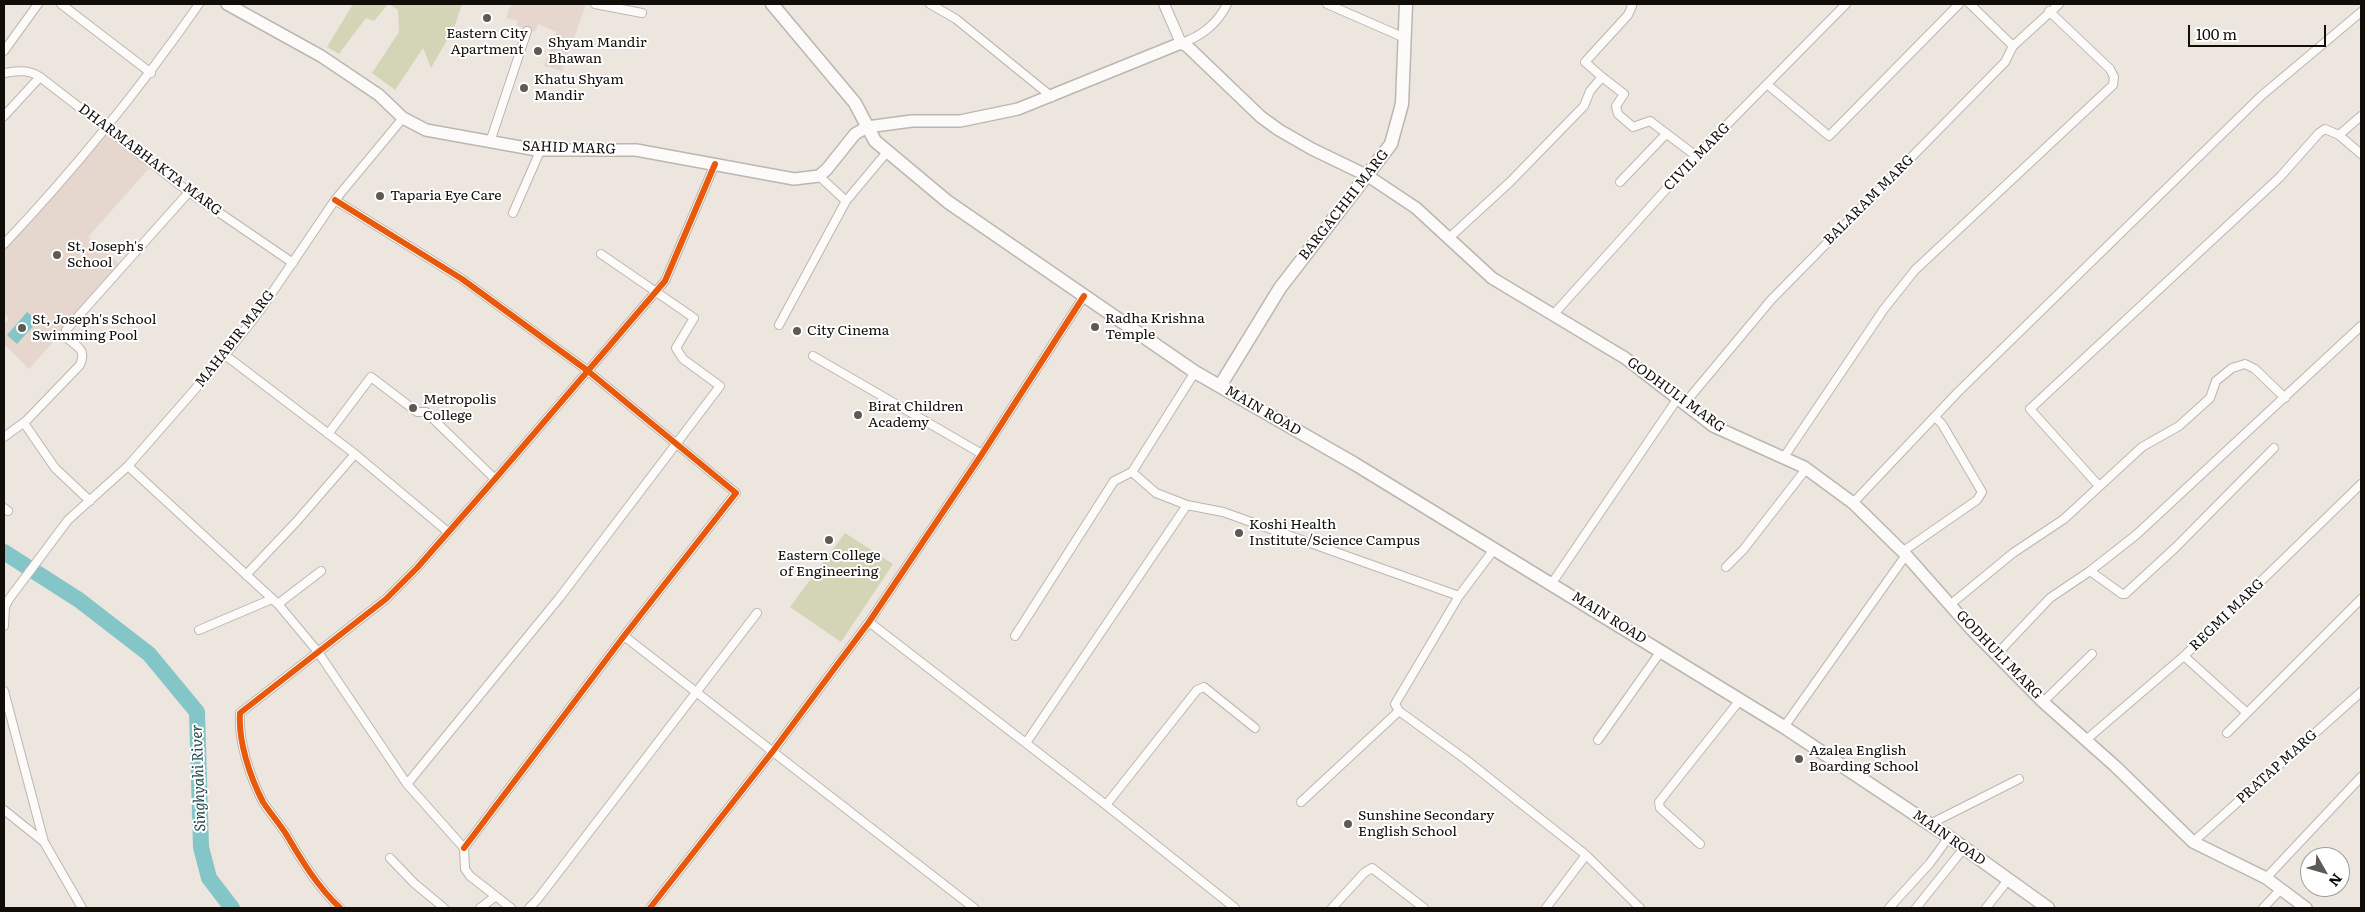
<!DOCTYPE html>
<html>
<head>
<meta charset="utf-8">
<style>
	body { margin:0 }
	#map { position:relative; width:2365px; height:912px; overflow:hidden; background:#ede6df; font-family:Literata,serif }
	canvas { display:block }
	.frame { position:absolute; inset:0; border:5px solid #110d09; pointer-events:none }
	.north { position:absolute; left:2300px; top:847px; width:50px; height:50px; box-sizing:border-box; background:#fff; border:1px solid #a09e9d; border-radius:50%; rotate:128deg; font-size:14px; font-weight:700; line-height:20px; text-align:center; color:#110d09 }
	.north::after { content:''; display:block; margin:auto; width:18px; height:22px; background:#5e5954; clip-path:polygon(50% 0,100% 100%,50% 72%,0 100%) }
	.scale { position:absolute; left:2188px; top:25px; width:138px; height:22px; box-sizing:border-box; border:2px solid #110d09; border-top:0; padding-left:6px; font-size:15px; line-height:18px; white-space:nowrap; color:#110d09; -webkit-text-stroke:4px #fff; paint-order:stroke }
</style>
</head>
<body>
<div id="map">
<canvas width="2365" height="912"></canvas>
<div class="frame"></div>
<div class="north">N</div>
<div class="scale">100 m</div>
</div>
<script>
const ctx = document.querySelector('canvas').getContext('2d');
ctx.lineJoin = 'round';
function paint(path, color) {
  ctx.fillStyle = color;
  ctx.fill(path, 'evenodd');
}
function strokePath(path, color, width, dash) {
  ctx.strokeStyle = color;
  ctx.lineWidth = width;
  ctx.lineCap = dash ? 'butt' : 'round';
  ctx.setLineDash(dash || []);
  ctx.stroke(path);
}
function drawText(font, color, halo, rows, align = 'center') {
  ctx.font = font + ' Literata,serif';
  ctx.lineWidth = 4;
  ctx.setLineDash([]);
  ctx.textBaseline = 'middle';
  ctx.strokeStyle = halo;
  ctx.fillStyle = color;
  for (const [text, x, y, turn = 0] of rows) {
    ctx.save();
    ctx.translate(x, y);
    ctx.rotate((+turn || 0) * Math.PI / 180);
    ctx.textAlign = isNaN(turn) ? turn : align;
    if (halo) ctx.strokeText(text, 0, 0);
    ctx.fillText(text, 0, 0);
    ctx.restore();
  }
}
paint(new Path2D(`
	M511,4L586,5L562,71L544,66L556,32L538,24L535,32L516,26L518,21L506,18Z
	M107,129L153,164L88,237L122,266L29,369L4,344V324L9,319L4,314V244Z`), '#e6d7ce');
paint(new Path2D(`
	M353,4H388L374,21L366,18L339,54L327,47Z
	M389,4H462L454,28L431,68L423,48L395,90L372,73L399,32L398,10Z
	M845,533L893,564L841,642L790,607Z`), '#d4d4b6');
paint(new Path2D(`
	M27,312L38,321L17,344L7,335Z`), '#84c6c8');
strokePath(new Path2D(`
	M4,552L79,600L149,654L197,712L201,847L209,878L232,908`), '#84c6c8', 16);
const minor = new Path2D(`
	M61,4L151,73
	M595,4L642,13
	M930,4L956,19L1052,97
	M1327,4L1405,38
	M1970,4L2013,46
	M1181,43C1201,37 1218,23 1227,4
	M4,51L38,4
	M4,73C18,71 28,69 40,77L189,192L293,263
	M1602,77L1624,94L1616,106L1618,114L1633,127L1650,121L1696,156
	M1768,85L1829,136L1959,4
	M4,116L40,77
	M2339,135L2361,116
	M490,142L527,31
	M1620,182L1666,134
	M335,200L462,279L588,371L736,493L624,636L464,848
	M846,201L887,152
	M513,213L541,149
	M1449,238L1510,182L1584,106L1590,91L1602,77L1585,62L1628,15L1632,6L1631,4
	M4,244C76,168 139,90 199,4
	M1553,315L1696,156L1846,4
	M779,325L846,201L819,176
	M225,355L355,454L448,532
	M813,356L982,454
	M1685,403L1771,300L2005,62L2013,46L2059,4
	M24,423L55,468L90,501
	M328,434L371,377L417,412H426L495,479
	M4,437L26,421L80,365C87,349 77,347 66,337V330L189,192
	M1784,457L1884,309L1915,270L2113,85L2114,77L2110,69L2049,11
	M128,466L278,604L318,652L407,784L464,848L465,869L470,876L511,908
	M1132,472L1156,493L1187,505L1223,512L1459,596
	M2099,486L2030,409L2280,177L2319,133L2325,129L2339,135L2361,154
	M1853,503L1958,392L2261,96L2361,12
	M4,508L8,511
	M1495,548L1459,596L1395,704L1399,711L1465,759L1586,855L1640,908
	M1902,552L1977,500L1982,492L1942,424L1935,417
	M1726,567L1743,550L1806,469
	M2090,571L2122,594H2125L2175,548L2274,448
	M246,575L297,521L355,454
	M1552,583L1678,398
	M278,604L321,571
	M1951,604L2013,553L2064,519L2142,447L2179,426L2210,398L2216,381L2232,368L2245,364L2255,369L2285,398
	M869,622L1106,805L1235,908
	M4,626L5,607L9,599L68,520L128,466L225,355L259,312L335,200L403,118
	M199,630L272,599
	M624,636L974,908
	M1015,636L1114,481L1132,472L1195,372
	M1997,654L2050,598L2090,571L2136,535L2361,326
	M2184,656L2247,713L2361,599
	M4,691L44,842L82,908
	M2043,702L2092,654
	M1784,727L1906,555
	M2227,733L2247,713
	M2087,739L2184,656L2361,484
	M1598,740L1661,651
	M1026,743L1187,505
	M407,784L560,597L720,386L683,359L676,348L694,318L601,254
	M1301,802L1399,711
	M1106,805L1197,690L1204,687L1255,728
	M4,810L44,842
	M1930,824L2019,779
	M2193,842L2361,692
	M1700,844L1660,808L1659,802L1740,700
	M390,858L414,883L444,908
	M2266,878L2361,777
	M340,908C317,886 302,861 286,834C279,823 270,813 263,802C250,777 238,741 240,713L386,599L417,568L495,479L665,281L715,164
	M480,908L496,896
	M529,908L537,900L757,613
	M650,908L773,751L869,622L982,454L1084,296
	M1332,908L1364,873L1372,868L1424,908
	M1546,908L1586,855
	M1889,908L1930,863L1949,837
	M1916,908L1964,848
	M1986,908L2008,880
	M2263,908L2281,889`);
const tertiary = new Path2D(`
	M1164,4L1181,43`);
const secondary = new Path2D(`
	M227,4L321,56L379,95L403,118L426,130L537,150H636L794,179L819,176L827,169L855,134L867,127L912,121H960L1018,109L1181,43L1187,46L1261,117L1279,130L1312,149L1368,176L1416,208L1492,278L1625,358L1713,426L1804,467L1853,503L1906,555L1973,631L2043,702L2115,766L2193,842L2266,878L2306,908`);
const primary = new Path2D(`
	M772,4L855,103L875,141L948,202L1195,372L1355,464L1784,727L1949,837L2048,908
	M1220,386L1280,288L1391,144L1402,104L1406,4`);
strokePath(minor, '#bbb6b0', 10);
strokePath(tertiary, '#bbb6b0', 12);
strokePath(secondary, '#bbb6b0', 14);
strokePath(primary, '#bbb6b0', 15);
strokePath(minor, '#fcfbfa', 8);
strokePath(tertiary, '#fcfbfa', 10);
strokePath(secondary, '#fcfbfa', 11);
strokePath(primary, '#fcfbfa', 12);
strokePath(new Path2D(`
	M335,200L462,279L588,371L736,493L624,636L464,848
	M340,908C317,886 302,861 286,834C279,823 270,813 263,802C250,777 238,741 240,713L386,599L417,568L495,479L665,281L715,164
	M650,908L773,751L869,622L982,454L1084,296`), '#e8590c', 6);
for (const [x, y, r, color] of [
	[487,18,5,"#5e5954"],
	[538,51,5,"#5e5954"],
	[524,88,5,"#5e5954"],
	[380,196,5,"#5e5954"],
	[57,255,5,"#5e5954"],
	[1095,327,5,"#5e5954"],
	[22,328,5,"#5e5954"],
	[797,331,5,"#5e5954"],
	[413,408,5,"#5e5954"],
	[858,415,5,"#5e5954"],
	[1239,533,5,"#5e5954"],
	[829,540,5,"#5e5954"],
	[1799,759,5,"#5e5954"],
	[1348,824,5,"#5e5954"]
]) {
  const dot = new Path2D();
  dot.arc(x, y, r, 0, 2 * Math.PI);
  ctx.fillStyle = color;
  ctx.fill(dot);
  strokePath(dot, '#fff', 2);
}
drawText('14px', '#110d09', '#fff', [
	["Eastern City",487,34,"center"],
	["Apartment",487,50,"center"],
	["Shyam Mandir",548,43],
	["Bhawan",548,59],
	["Khatu Shyam",534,80],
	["Mandir",534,96],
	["Taparia Eye Care",390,196],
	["St, Joseph's",67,247],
	["School",67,263],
	["Radha Krishna",1105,319],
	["Temple",1105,335],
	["St, Joseph's School",32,320],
	["Swimming Pool",32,336],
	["City Cinema",807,331],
	["Metropolis",423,400],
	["College",423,416],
	["Birat Children",868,407],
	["Academy",868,423],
	["Koshi Health",1249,525],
	["Institute/Science Campus",1249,541],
	["Eastern College",829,556,"center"],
	["of Engineering",829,572,"center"],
	["Azalea English",1809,751],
	["Boarding School",1809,767],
	["Sunshine Secondary",1358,816],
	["English School",1358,832]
], 'left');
drawText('14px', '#110d09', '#fff', [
	["SAHID MARG",569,148,2],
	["CIVIL MARG",1697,157,-46],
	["DHARMABHAKTA MARG",150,160,37],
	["BALARAM MARG",1869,200,-45],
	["BARGACHHI MARG",1344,205,-52],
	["MAHABIR MARG",235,339,-52],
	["GODHULI MARG",1676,395,36],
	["MAIN ROAD",1263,411,30],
	["REGMI MARG",2227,615,-44],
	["MAIN ROAD",1609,618,32],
	["GODHULI MARG",1999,655,46],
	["PRATAP MARG",2277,767,-42],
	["MAIN ROAD",1949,838,35]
]);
drawText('italic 15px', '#1a4749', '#fff', [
	["Singhyahi River",199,778,-92]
]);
</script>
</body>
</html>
